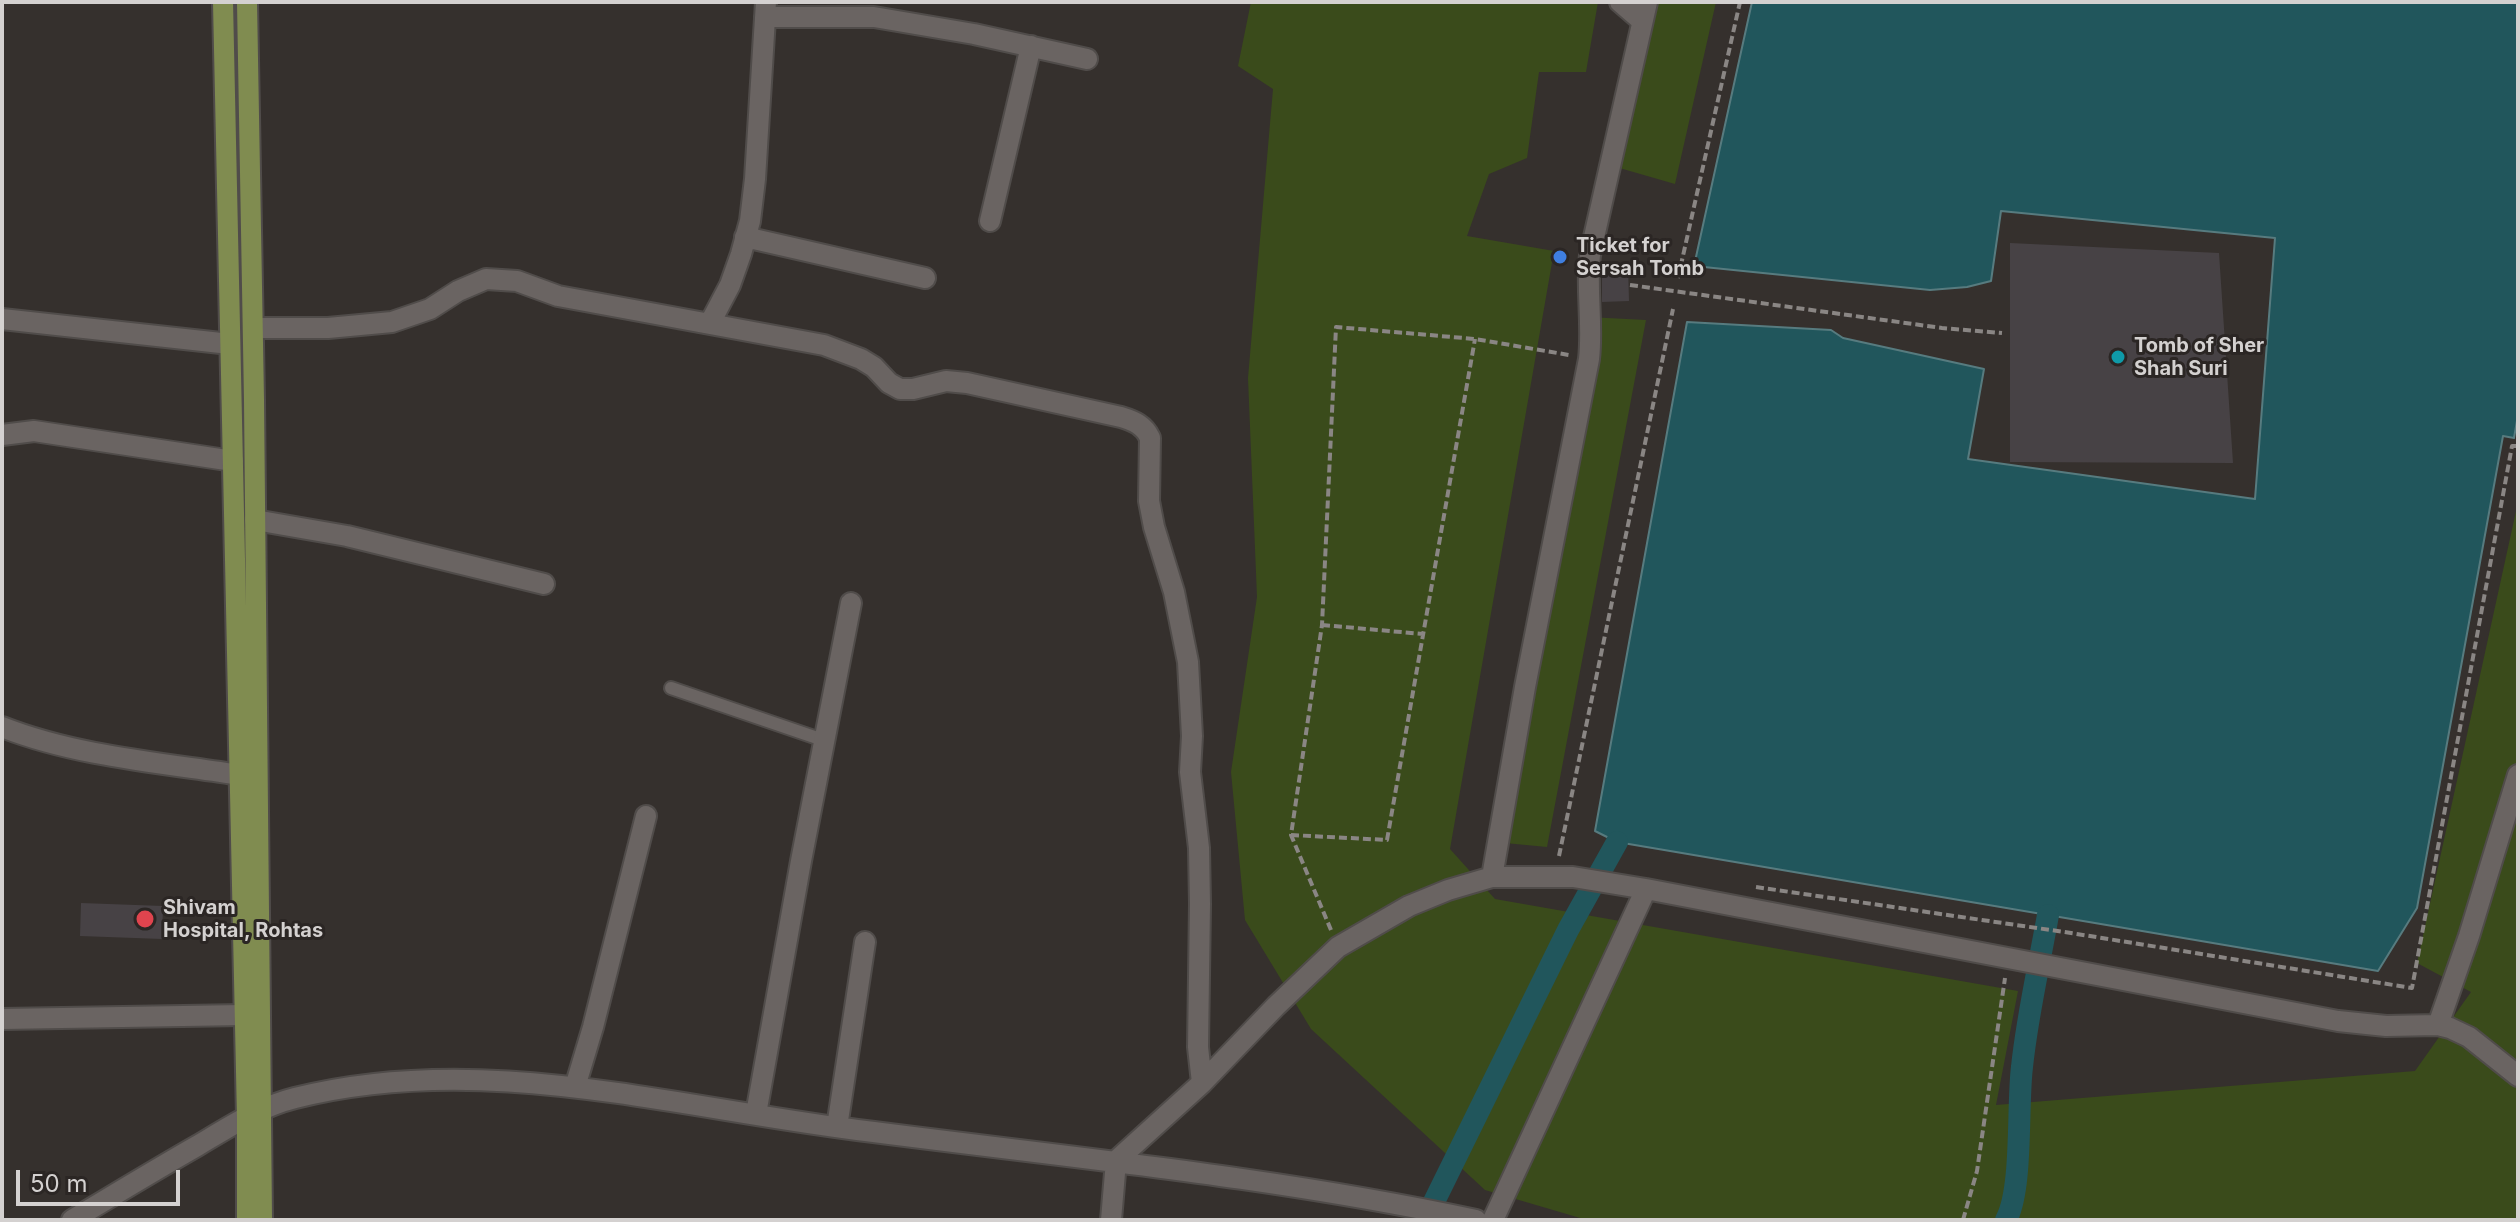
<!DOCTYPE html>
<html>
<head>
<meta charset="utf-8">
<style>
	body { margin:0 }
	#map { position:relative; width:2520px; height:1222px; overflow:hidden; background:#35302d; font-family:Inter,sans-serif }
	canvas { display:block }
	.frame { position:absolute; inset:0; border:4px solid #d4d1d0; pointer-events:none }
	.scale { position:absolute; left:16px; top:1170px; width:164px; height:36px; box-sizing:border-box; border:4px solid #d4d1d0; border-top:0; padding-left:10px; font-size:24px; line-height:28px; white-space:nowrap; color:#d4d1d0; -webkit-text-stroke:6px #2b2624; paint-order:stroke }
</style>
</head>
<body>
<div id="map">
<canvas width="2520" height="1222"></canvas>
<div class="frame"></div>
<div class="scale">50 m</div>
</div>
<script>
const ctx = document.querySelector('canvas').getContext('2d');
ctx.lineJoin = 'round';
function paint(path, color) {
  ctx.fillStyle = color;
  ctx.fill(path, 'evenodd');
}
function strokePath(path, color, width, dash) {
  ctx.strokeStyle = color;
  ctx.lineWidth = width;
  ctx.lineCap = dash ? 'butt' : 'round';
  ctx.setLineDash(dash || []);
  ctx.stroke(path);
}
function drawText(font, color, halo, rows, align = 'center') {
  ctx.font = font + ' Inter,sans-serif';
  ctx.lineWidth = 6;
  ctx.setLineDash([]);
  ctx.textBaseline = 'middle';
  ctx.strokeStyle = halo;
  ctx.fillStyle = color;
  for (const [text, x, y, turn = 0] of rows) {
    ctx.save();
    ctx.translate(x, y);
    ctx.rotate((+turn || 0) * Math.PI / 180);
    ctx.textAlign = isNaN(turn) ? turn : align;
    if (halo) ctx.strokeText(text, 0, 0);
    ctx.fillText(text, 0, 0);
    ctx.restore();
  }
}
paint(new Path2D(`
	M1251,2H1598L1586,72H1539L1527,158L1489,174L1467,236L1554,251L1450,849L1495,899L2018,991L1996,1105L2415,1071L2471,992L2417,963L2518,502V1220H1587L1485,1190L1311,1029L1245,920L1231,772L1257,597L1248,378L1273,89L1238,66Z
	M1658,2H1716L1675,184L1616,167Z
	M1588,317L1646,320L1547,847L1505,843L1491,821Z`), '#3a4b1b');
const water = new Path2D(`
	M1752,2H2518V415L2514,438L2503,436L2417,908L2378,971L1617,842L1595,831L1687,322L1831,330L1843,338L1984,369L1968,459L2255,499L2275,238L2001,211L1991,281L1967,287L1930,290L1694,266Z`);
paint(water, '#21565c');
strokePath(water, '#577b7f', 2);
strokePath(new Path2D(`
	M1425,1220L1568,930L1617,842
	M2006,1220C2023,1189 2017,1106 2022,1067C2027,1017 2039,966 2048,915`), '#21565c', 22);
paint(new Path2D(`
	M2010,243L2219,253L2233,463L2010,462Z
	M1628,265L1629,301L1602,302V266Z
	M81,903L163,906L162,939L80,936Z`), '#474245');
const service = new Path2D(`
	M671,688L826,741`);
const minor = new Path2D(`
	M1620,2L1642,21
	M765,17H874L974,34L1087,59
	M990,221L1031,46
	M745,237L925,278
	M2,319L230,344
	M710,323L730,285L741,254L750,221L755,179L766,2
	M253,328H328L392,322L430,309L458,291L486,279L517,281L558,296L824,345L861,359L874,367L889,383L900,389H913L946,381L967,383L1121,417C1134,421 1144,425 1150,438L1149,501L1154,527L1174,592L1188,662L1192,736L1190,772L1199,848L1200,904L1198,1047L1202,1083
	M2,435L34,431L233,461
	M255,520L347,536L544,584
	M2,727C75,756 162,763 240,775
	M1492,877L1525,687L1589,359C1593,324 1586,289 1590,255L1647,2
	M2,1019L243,1015
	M2438,1025L2469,936L2518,775
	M575,1087L593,1027L646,816
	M756,1114L801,861L851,603
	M837,1127L865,942
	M72,1220C114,1195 155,1170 197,1146C229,1127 259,1107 295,1098C477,1052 661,1104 843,1128C1054,1156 1266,1175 1476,1220
	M1111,1220L1116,1161L1202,1083L1276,1006L1338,947L1409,906L1448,890L1492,877H1573L1646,889L2338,1021L2386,1026L2438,1025L2450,1028L2469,1037L2518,1076
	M1493,1220L1646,889`);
const primary = new Path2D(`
	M223,2L247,1117V1220
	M247,2L254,400L262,1220`);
strokePath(service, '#504c4a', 16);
strokePath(minor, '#504c4a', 24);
strokePath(primary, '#504c4a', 24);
strokePath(new Path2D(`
	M1678,278L1740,2
	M1630,285L1942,328L2002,333
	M1322,625L1423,634
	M1291,835L1387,840L1475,339
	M1559,856L1673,309
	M1756,887L2071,933L2412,988L2512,446H2518
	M1331,930L1291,835L1322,625L1336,327L1475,339L1569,355
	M1963,1220L1977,1171L2005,978`), '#8a8684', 4, [8, 4]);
strokePath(service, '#6a6462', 12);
strokePath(minor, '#6a6462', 20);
strokePath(primary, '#808c50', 20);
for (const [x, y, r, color] of [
	[1560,257,8,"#3f7fe0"],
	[2118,357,8,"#0f9aa8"],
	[145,919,10,"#e0444e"]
]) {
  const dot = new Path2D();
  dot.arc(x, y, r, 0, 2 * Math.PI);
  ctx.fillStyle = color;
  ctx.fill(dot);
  strokePath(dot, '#2b2624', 3);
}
drawText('bold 20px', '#d4d1d0', '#2b2624', [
	["Ticket for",1576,246],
	["Sersah Tomb",1576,269],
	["Tomb of Sher",2134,346],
	["Shah Suri",2134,369],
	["Shivam",163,908],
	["Hospital, Rohtas",163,931]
], 'left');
</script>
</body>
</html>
